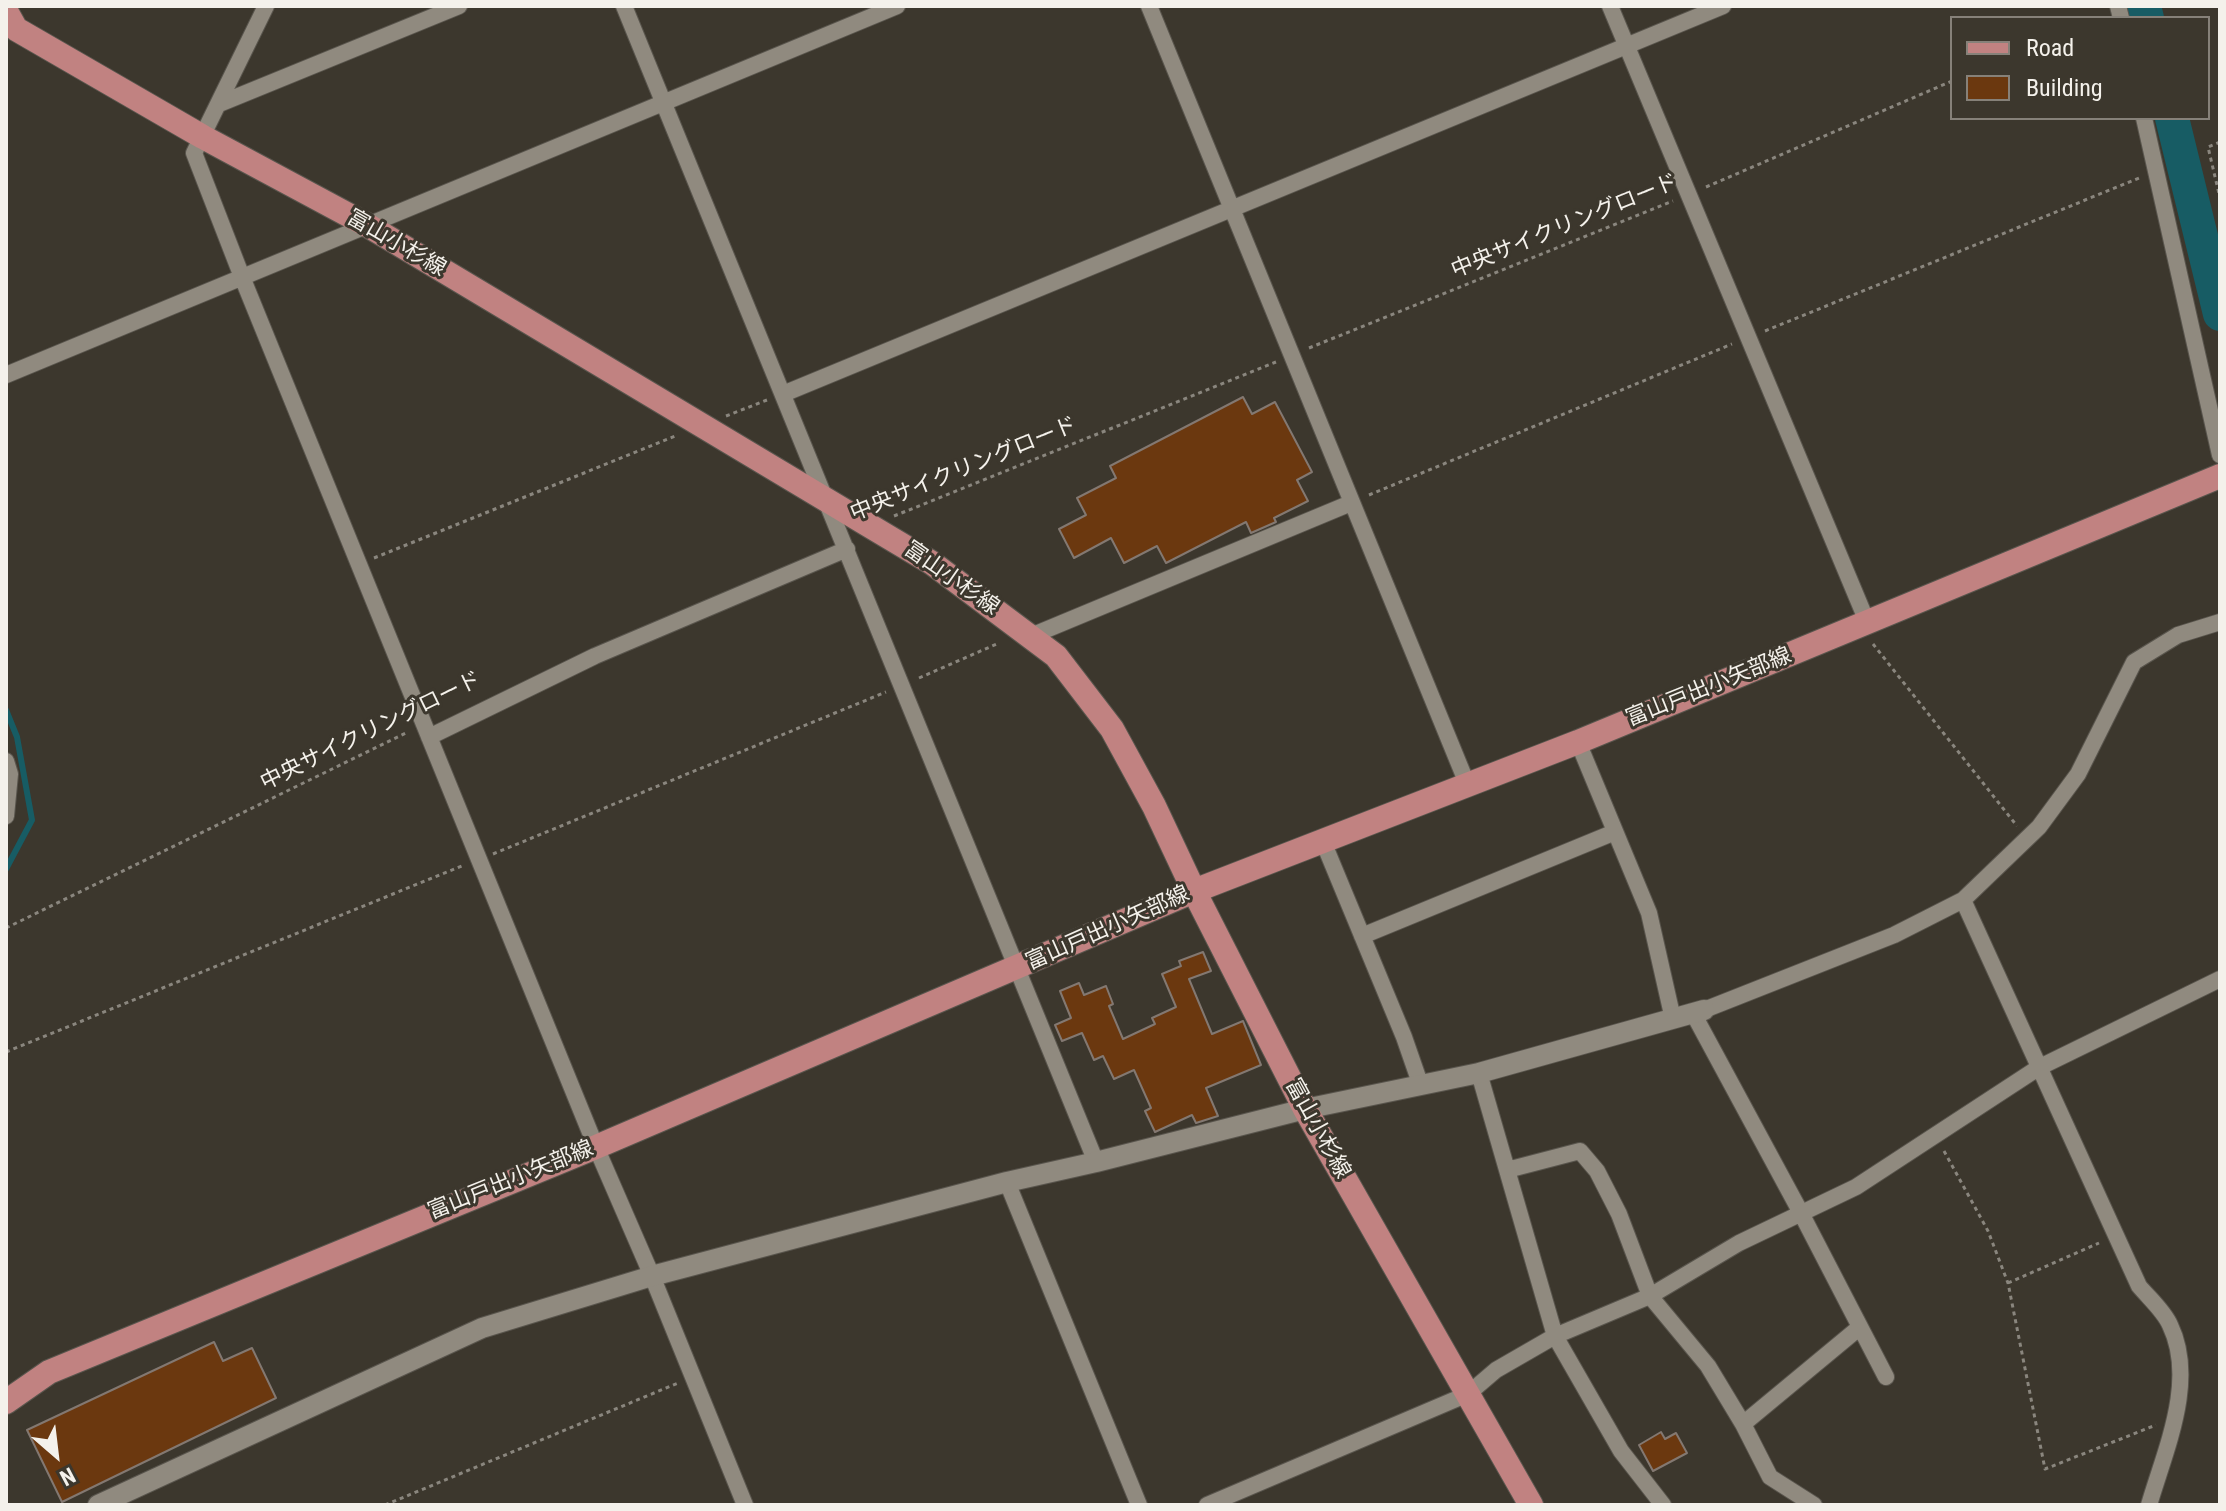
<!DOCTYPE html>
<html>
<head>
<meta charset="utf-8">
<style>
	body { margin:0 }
	#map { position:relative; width:2226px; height:1511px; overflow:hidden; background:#3c372d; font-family:"Roboto Condensed",sans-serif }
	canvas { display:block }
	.frame { position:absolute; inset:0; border:8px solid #f4f1eb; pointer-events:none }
	.legend { position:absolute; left:1950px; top:16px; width:260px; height:104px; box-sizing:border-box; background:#3c372d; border:2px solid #868179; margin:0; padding:10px 14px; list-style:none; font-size:24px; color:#f4f1eb }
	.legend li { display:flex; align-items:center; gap:16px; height:40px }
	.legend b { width:40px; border:2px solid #868179 }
	.north { position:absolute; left:16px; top:1415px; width:80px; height:80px; -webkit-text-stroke:6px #3c372d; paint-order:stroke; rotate:152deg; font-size:22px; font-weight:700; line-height:32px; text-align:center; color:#f4f1eb }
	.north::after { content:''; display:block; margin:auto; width:28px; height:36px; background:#f4f1eb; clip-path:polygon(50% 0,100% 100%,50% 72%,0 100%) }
</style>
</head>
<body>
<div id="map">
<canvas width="2226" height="1511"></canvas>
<div class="frame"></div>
<ul class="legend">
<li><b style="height:10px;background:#c18281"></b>Road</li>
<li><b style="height:22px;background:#6b380f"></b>Building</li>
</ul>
<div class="north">N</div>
</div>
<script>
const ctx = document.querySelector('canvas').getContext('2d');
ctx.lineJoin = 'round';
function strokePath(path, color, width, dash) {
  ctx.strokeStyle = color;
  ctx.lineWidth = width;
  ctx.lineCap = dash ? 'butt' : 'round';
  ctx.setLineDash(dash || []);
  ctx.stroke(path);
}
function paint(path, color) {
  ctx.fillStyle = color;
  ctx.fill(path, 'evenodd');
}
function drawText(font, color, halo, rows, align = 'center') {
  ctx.font = font + ' "Roboto Condensed","Noto Sans JP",sans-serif';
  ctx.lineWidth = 6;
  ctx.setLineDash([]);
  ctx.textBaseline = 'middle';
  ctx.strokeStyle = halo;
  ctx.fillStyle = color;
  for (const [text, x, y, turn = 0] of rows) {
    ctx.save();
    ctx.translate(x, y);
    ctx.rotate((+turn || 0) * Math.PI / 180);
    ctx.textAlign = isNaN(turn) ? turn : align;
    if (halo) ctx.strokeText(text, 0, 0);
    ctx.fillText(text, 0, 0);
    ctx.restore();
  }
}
strokePath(new Path2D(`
	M6,710L17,737L32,820L6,869`), '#175c64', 6);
strokePath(new Path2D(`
	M2144,6L2147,18
	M2172,118L2220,314`), '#175c64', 34);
const building = new Path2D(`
	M1243,397L1252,414L1275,402L1312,472L1297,480L1308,501L1274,518L1276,522L1251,533L1246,522L1166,563L1157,546L1124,563L1111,538L1074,558L1059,529L1086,515L1077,498L1116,478L1110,466Z
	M1203,952L1211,971L1189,979L1212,1034L1243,1021L1261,1065L1206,1088L1218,1116L1196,1123L1192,1115L1155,1132L1145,1111L1151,1108L1134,1070L1114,1079L1103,1056L1094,1060L1082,1033L1062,1041L1055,1025L1071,1018L1060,991L1079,983L1084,995L1106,986L1113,1004L1109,1006L1123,1039L1155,1024L1152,1018L1176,1007L1162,974L1181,966L1179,961Z
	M214,1342L223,1361L252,1348L276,1398L62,1502L27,1430Z
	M1661,1432L1665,1439L1676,1433L1687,1453L1653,1471L1639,1445Z`);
paint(building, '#6b380f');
strokePath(building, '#837871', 2);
const minor = new Path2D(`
	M266,6L194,153L242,277L596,1147L652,1276L745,1505
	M624,6L1096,1162
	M1149,6L1468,786
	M1610,6L1868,624
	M2118,6L2121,18
	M219,104L459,6
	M2144,118L2220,455
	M6,375L897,6
	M783,394L1723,6
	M1031,636L1351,503
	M429,737L595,656L847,549
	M1578,742L1649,913L1673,1019
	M6,761L10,774L6,816
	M1322,839L1404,1037L1421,1086
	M1963,900L2139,1286C2149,1298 2164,1311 2170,1325C2197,1381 2165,1450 2149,1505
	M1362,936L1615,832
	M1704,1010L1894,935L1963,900L2039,827L2078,774L2134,662L2178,635L2220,622
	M1693,1013L1801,1213L1886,1377
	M1479,1073L1555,1336L1621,1451L1663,1505
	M1507,1170L1580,1151L1597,1171L1619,1214L1650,1296L1708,1366L1743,1424L1770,1477L1814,1505
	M1007,1182L1139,1505
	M1743,1424L1860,1327
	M1207,1505L1468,1394L1496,1370L1555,1336L1650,1296L1739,1243L1856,1187L2038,1068L2220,979`);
const tertiary = new Path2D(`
	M98,1505L482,1328L652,1276L1007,1182L1096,1162L1305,1109L1479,1073L1704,1010`);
const primary = new Path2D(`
	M6,11L16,29L203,137L367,225L870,526L932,563L1056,656L1112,729L1154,806L1194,891L1305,1109L1531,1505
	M6,1402L49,1372L596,1147L1194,891L1578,742L2220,476`);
strokePath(minor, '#59554d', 18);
strokePath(tertiary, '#59554d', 22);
strokePath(primary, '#59554d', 26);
strokePath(new Path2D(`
	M2220,142L2208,147L2220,198
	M1706,187L1952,81
	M1765,331L2139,178
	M1309,348L1673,201
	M726,416L767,400
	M1369,495L1732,344
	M894,516L1276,362
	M374,558L678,435
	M1873,644L2017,826
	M919,678L999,643
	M493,854L886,692
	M6,928L408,732
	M6,1052L464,865
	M1944,1151L1988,1231L2008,1283L2045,1469L2156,1425
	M2008,1283L2099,1243
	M385,1505L678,1383`), '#8a867e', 3, [4, 4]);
strokePath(minor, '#908a7f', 16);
strokePath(tertiary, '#908a7f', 20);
strokePath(primary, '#c18281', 24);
drawText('22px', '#f4f1eb', '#3c372d', [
	["中央サイクリングロード",1565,227,-22],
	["富山小杉線",396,244,30],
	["中央サイクリングロード",964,470,-22],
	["富山小杉線",951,579,35],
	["富山戸出小矢部線",1709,688,-22],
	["中央サイクリングロード",371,732,-26],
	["富山戸出小矢部線",1108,929,-24],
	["富山小杉線",1317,1129,61],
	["富山戸出小矢部線",511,1181,-22]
]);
</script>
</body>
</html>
